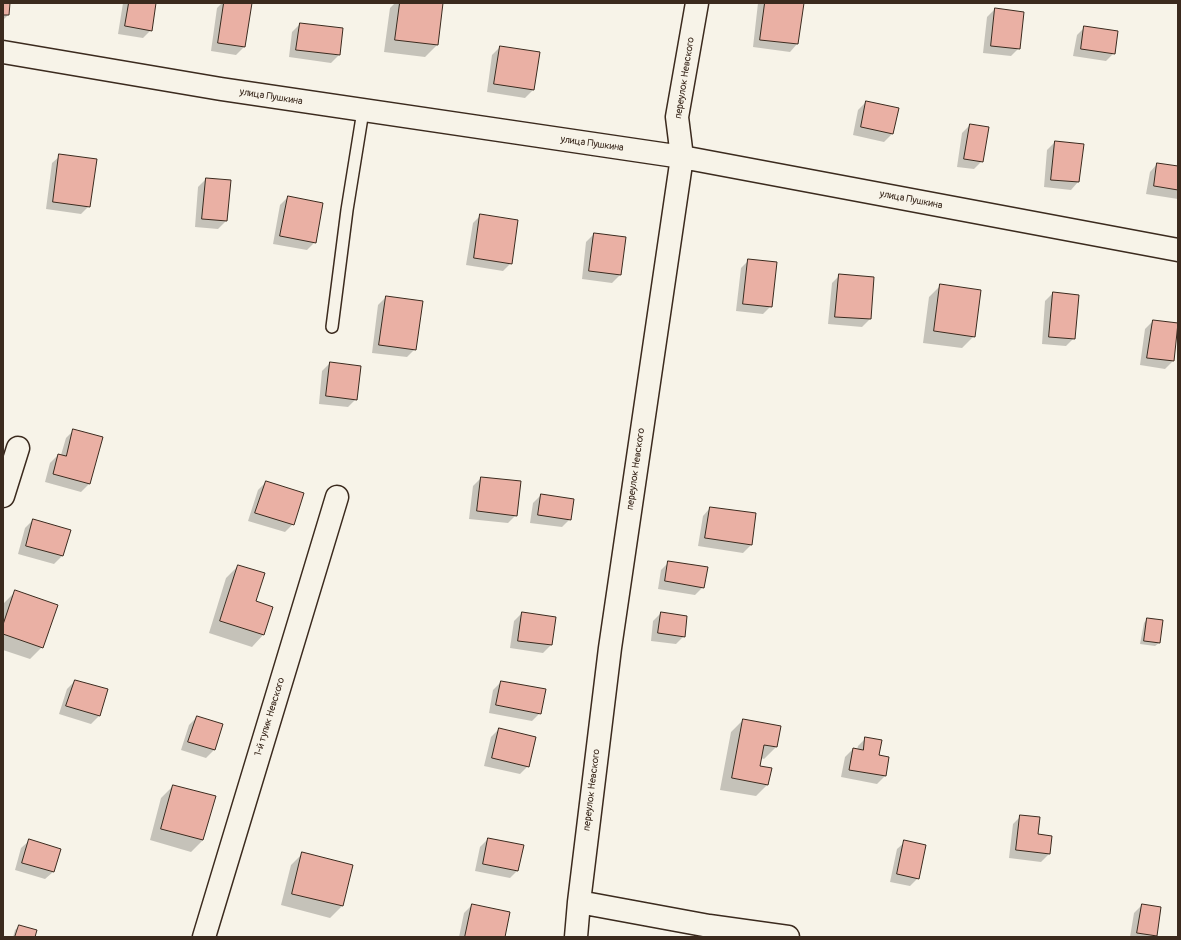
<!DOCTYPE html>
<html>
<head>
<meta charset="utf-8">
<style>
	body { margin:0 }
	#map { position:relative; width:1181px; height:940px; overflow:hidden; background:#f7f3e8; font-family:Pangolin,sans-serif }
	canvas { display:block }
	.frame { position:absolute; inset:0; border:4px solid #3b2a1e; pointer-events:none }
</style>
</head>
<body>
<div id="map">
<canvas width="1181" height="940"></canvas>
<div class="frame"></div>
</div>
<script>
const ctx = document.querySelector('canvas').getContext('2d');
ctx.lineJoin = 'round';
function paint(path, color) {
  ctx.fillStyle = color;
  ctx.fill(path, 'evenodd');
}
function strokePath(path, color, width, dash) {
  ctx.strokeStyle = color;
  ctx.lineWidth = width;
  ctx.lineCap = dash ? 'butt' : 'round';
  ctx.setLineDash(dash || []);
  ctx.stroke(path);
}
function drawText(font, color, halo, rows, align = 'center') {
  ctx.font = font + ' Pangolin,sans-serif';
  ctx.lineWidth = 4;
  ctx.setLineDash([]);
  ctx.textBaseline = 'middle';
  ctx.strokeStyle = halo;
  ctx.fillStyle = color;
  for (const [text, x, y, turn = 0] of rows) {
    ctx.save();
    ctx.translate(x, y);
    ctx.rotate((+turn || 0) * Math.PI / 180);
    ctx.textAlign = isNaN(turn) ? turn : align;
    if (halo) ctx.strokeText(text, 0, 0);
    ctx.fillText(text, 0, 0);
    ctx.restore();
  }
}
paint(new Path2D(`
	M3,3H9L8,15L3,20Z
	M123,3H155L151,30L143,38L118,34Z
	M222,3H247L244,47L236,55L211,51L217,8Z
	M395,3H442L437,45L425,57L384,52L390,8Z
	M758,3H803L797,44L790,52L753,47Z
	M995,9L1019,48L1011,56L983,53L987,17Z
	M300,24L342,29L339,55L331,63L289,57L292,32Z
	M1085,27L1114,53L1106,61L1073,56L1077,35Z
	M500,47L533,90L525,98L487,92L492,55Z
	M866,102L892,134L884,142L853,135L858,110Z
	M970,125L982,161L974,169L957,167L962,133Z
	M1055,142L1078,182L1071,190L1044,187L1047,150Z
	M60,156L89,206L81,214L46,209L52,163Z
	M1157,164L1178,167V199L1146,194L1150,172Z
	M206,179L230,181L226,221L218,229L195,227L198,187Z
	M288,197L315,242L307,250L273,244L280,205Z
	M481,215L511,263L503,271L466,265L473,223Z
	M594,234L620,275L612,283L582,279L586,242Z
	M749,260L771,306L763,314L736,311L741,268Z
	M840,275L873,278L870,319L862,327L828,324L832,283Z
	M941,285L974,336L962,348L923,343L929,297Z
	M1053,293L1074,338L1066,346L1042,344L1045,301Z
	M386,297L415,349L407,357L372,353L378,305Z
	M1153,321L1178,324L1173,361L1165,369L1140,365L1145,329Z
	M330,363L356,399L348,407L319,404L322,371Z
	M74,430L89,484L81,492L45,482L50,463L58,455H61L66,438Z
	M481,478L516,515L508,523L469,519L473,486Z
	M266,482L293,524L285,532L248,521L258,490Z
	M541,495L570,519L562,527L530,523L533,503Z
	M710,508L751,545L743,553L698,546L703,516Z
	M33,520L69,530L62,556L54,564L18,554L25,528Z
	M669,562L703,587L695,595L658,589L661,570Z
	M238,566L255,602L263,635L252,647L209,633L226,578Z
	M15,592L42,647L30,659L3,650V604Z
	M522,613L555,617L551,645L543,653L510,648L514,621Z
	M661,613L684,636L676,644L651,641L653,621Z
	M1147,619L1159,643L1155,646L1140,644L1144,623Z
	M75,681L107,690L99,716L91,724L59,714L67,689Z
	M501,682L540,713L532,721L489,713L493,690Z
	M197,717L222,725L214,750L206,758L181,750L189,725Z
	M743,720L776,747L764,759L761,758L759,767L768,784L756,796L720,790L731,732Z
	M499,729L528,766L520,774L484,766L491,737Z
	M866,738L878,756L888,758L885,776L877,784L841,777L845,757L853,749L857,750L858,746Z
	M173,786L203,840L191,852L150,840L161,798Z
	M1021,816L1037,835L1051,837L1049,854L1041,862L1009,858L1013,824Z
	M488,839L518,870L510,878L475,871L480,847Z
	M29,841L53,872L45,879L15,870L21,848Z
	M905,842L918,878L910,886L890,882L897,849Z
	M303,853L342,906L330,918L281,905L291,865Z
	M472,905L504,937H459L464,913Z
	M1142,905L1156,935L1154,937H1130L1134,913Z
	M19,926L34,937H13L15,930Z`), '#0003');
const building = new Path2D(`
	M3,3H10L9,15H3Z
	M129,3H156L152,31L125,26Z
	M224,3H252L245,47L218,43Z
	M400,3H443L438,45L395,40Z
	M765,3H804L798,44L760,40Z
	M995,8L1024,12L1020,49L991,46Z
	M300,23L343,28L340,55L296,50Z
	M1084,26L1118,31L1115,54L1081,49Z
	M500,46L540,52L534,90L494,84Z
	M866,101L899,108L893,134L861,127Z
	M970,124L989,127L983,162L964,159Z
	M1055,141L1084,144L1079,182L1051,180Z
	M59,154L97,159L90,207L53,202Z
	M1157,163L1178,166V190L1154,186Z
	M206,178L231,180L227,221L202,219Z
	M288,196L323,203L316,243L280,236Z
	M480,214L518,220L512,264L474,258Z
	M594,233L626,237L621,275L589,271Z
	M748,259L777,262L772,307L743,304Z
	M839,274L874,277L871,319L835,317Z
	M940,284L981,290L975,337L934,331Z
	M1053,292L1079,295L1075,339L1049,337Z
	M386,296L423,301L416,350L379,345Z
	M1153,320L1178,323L1174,361L1147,358Z
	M330,362L361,366L357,400L326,396Z
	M73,429L103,437L90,484L53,474L58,454L66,456Z
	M481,477L521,481L517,516L477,511Z
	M266,481L304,493L294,525L255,513Z
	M541,494L574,499L571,520L538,515Z
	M710,507L756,513L752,545L705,538Z
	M33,519L71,530L63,556L26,546Z
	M668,561L708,567L704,588L665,581Z
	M238,565L265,573L256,601L273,607L264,635L220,621Z
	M15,590L58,605L43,648L3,634V625Z
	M522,612L556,617L552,645L518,641Z
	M661,612L687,616L685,637L658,633Z
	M1147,618L1163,620L1160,643L1144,641Z
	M75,680L108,689L100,716L66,706Z
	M501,681L546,689L541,714L496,705Z
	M197,716L223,724L215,750L188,742Z
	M743,719L781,726L777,747L764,745L760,766L772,768L768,785L732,778Z
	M499,728L536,737L529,767L492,758Z
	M865,737L882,740L879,755L889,757L886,776L849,770L853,748L863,750Z
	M173,785L216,796L203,840L161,829Z
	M1020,815L1040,817L1038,834L1052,836L1050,854L1016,850Z
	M488,838L524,845L518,871L483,864Z
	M29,839L61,849L54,872L22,863Z
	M904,840L926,845L919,879L897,874Z
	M302,852L353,865L343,906L292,894Z
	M472,904L510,912L505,937H465Z
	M1142,904L1161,907L1157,936L1137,933Z
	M19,925L37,930L35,937H15Z`);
paint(building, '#eab0a4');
strokePath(building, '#3b2a1e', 1);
const service = new Path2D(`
	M332,327L347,210L363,111`);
const minor = new Path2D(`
	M3,52L221,89L682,157L1178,250
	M3,496L18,448
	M579,902L709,926L788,937
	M204,937L337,497
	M576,937L579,902L610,648L682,157L677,117L697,3`);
strokePath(service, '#3b2a1e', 14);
strokePath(minor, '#3b2a1e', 25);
strokePath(service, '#f7f3e8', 11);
strokePath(minor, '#f7f3e8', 22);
drawText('10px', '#3b2a1e', '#f7f3e8', [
	["переулок Невского",685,78,-81],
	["улица Пушкина",271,97,9],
	["улица Пушкина",592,144,8],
	["улица Пушкина",911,200,11],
	["переулок Невского",636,469,-82],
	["1-й тупик Невского",270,717,-73],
	["переулок Невского",592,790,-83]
]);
</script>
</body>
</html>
